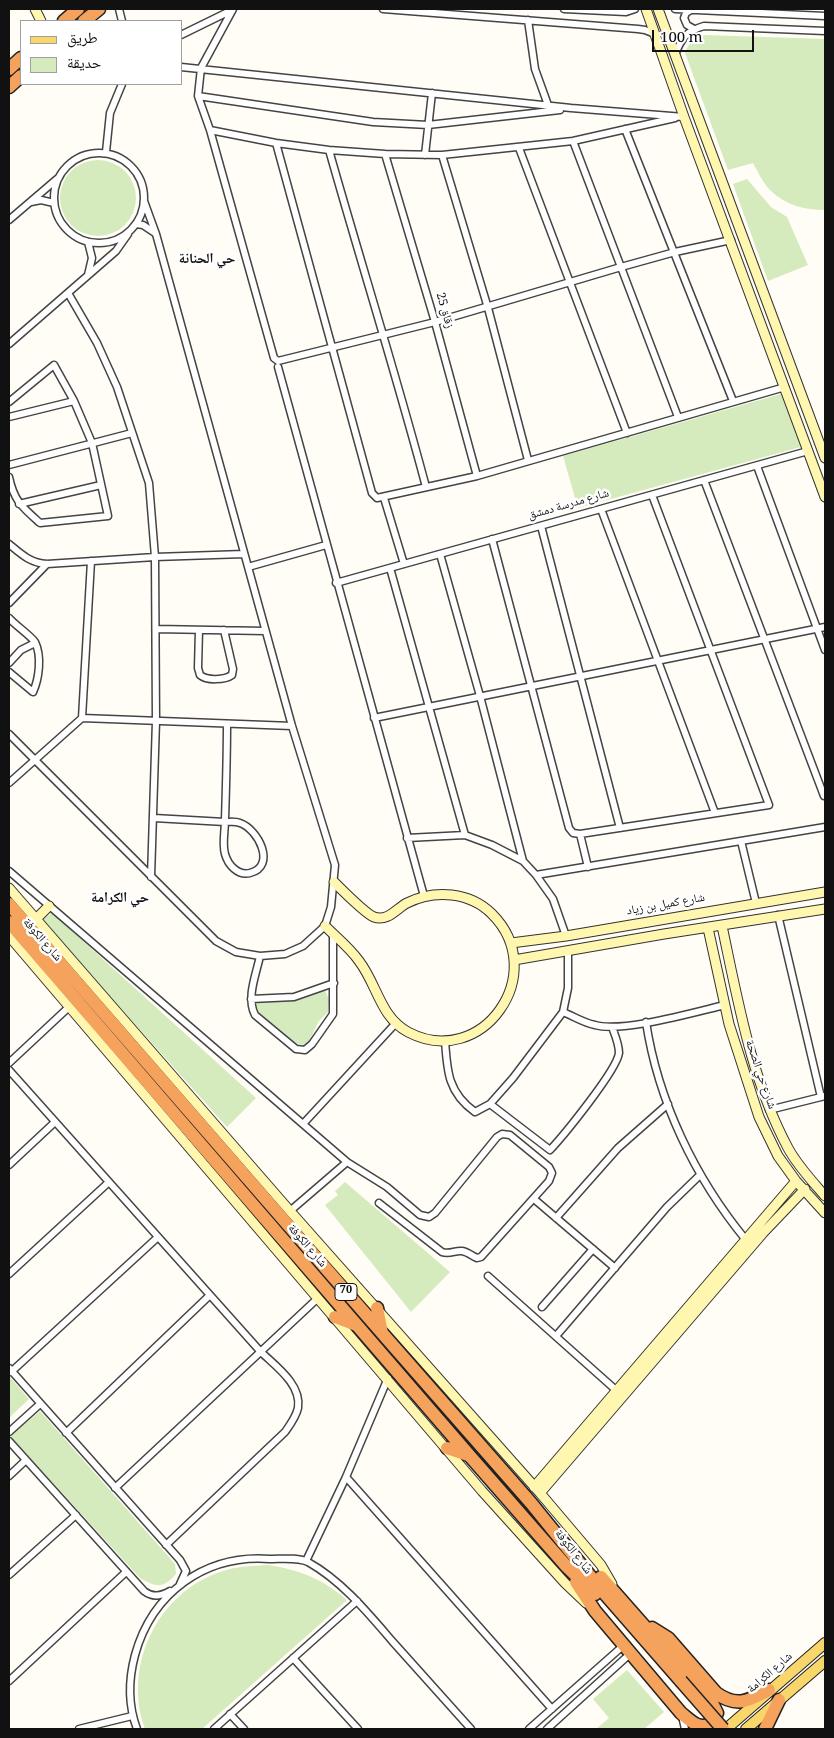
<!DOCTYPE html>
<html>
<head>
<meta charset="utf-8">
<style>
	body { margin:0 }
	#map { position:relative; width:834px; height:1738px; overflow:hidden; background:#fffdf5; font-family:Georgia,"Noto Naskh Arabic",serif }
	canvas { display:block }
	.frame { position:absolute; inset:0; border:10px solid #111; pointer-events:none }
	.legend { position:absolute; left:20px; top:20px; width:162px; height:65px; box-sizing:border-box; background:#fff; border:1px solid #a0a0a0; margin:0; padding:6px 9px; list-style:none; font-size:15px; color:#111 }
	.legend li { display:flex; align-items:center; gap:10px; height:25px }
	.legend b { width:25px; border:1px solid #a0a0a0 }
	.scale { position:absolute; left:652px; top:30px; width:102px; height:22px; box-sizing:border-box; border:2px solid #111; border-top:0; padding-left:6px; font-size:15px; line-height:18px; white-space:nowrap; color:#111; -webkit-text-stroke:4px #fff; paint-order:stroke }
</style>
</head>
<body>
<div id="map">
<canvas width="834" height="1738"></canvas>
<div class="frame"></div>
<ul class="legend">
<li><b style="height:6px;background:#f9d66b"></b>طريق</li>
<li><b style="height:14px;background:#d5ebbd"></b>حديقة</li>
</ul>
<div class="scale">100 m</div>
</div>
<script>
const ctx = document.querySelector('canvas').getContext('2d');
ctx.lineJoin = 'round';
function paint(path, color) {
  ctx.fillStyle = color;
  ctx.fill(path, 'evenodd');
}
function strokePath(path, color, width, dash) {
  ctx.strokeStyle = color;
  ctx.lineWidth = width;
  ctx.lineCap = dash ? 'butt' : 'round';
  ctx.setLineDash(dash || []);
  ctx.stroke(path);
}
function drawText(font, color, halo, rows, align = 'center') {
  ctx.font = font + ' Georgia,"Noto Naskh Arabic",serif';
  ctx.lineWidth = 5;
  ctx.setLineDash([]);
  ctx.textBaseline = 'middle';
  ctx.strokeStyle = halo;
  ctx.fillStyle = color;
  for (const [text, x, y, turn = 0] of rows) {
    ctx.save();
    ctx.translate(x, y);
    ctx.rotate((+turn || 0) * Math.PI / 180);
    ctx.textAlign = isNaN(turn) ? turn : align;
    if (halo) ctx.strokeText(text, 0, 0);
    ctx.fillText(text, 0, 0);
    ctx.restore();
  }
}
paint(new Path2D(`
	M705,35L825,39V210C805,210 785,205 770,190C763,183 758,172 753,163L728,170L685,53C689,42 694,39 705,35Z
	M60 198a38 38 0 1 1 76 0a38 38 0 1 1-76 0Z
	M747,179L771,207L787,217L808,265L768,281L733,184Z
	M781,394L801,447L578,508L563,456Z
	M52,913L256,1098L227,1127L42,920Z
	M325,990L329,1000L328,1012L319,1021L309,1041L303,1045L295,1043L257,1013L256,1002L297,1000Z
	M345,1182L450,1272L411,1312L325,1205L338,1195L335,1191Z
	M9,1376L29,1399L9,1418Z
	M40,1411L175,1564L176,1574C163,1589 157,1587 141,1579L10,1436Z
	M268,1565C300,1570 323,1579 347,1600L202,1729H145C122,1666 158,1591 223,1571C238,1566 253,1566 268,1565Z
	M627,1670L664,1712L644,1729H596L609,1718L593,1699Z`), '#d5ebbd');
const street = new Path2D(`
	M119,9L122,21
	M233,9L201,68L198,96L210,130L274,358L278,361L435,322L621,267L675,252L731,240
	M383,9L638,29L645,30L655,34
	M564,9L626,12L635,9
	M675,9L825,16
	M691,10L686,13L684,18L687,25L694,29
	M528,20L535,69L548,105
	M181,35L232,10
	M675,55C681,38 687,31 704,26L825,31
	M181,67L571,108L684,117
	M198,96L373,122L428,125L560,110
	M625,129L733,401
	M210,130L276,143L329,150L385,154L442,155L573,141L675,118
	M573,141L678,417
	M276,143L372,493L377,498L477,476L785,387
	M519,148L627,433
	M329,150C361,263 396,374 426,487
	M106,152L110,113L122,84
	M54 198a45 45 0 1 1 90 0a45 45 0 1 1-90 0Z
	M385,154L435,322L477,476
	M425,155L432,93
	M442,155L488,308L528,460
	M31,202L41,200L54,203
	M9,220L57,179
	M136,224L143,225L155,233
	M88,275L92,258L88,242
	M68,293L97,343L117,387L149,483L155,557L156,721L151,877
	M9,344L116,251L128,234
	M278,367L424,896
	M9,402L54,365L74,401L92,443L108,516L40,523C22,507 14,501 9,477
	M9,417L74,401
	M9,465L132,433
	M757,466L825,650
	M704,480L824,796H825
	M384,498L404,564
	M19,504L101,485
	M601,509L715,813
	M541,526L620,828
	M492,539L569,828L573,833L580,834L769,805L652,495
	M9,544C21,554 30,563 47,564L155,557L244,554
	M440,554L480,696L523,861
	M248,567L326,545
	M390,568L465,835
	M336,583L808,451
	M9,603L47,564
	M9,618C15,625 30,635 35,642C42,656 39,679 33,692L9,672
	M156,629L265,631
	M199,630L198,668L200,675C207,681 225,680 232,675L233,669L224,630
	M9,663L21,650L35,643
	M82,718L91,561
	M374,718L825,627
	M9,734L216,941L236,952L260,956L285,954L303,946L325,926L331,907L335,865L292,726L156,234L144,201
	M9,783L82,718L292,726
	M154,818L225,822C230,822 235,821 240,823C258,829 277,866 250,873C238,876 228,865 225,854C222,844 225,831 225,820C226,788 227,756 227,724
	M580,834L588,867
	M407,838L465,835L492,845L523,861L536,875L553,899L566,936
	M741,841L756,903
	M9,871L347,1162L387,1187L420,1215L429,1217L435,1213L497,1137L502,1134L510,1135L549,1167L552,1173L549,1181L481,1257L477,1258C472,1256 468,1252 462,1251C455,1250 450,1255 442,1252L379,1203
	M536,875L825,827
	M778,915L821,1097
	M260,956C256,975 246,998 255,1015L296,1049L305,1050L312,1044L333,1014V934
	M251,999L294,997L334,983
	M563,1012C573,1016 584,1023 595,1025C622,1033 695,1012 725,1005
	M646,1022C658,1101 695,1178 746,1240
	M445,1040C447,1071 448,1093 475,1112L490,1104L513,1078L563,1012L568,988V951
	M9,1063L69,1007
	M9,1070L260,1351C274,1365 302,1384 298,1408C296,1417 290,1425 285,1432L166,1545
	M490,1104L550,1150C564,1135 617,1070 619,1053C619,1044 615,1035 612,1027
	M769,1110L825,1096
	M303,1124L396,1023
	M9,1165L55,1122
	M534,1199L615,1268
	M290,1211L347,1162
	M556,1218L618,1148L668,1104
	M9,1274L109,1182
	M488,1276L617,1391
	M542,1307L593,1249
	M556,1336L667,1207L700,1175
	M9,1368L180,1560L186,1571L180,1584
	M11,1372L158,1237
	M9,1432L40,1404
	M66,1433L210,1295
	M9,1441L144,1591C153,1598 161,1596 170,1591
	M9,1476L26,1460
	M346,1477L552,1709
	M115,1488L318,1298
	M306,1561L346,1477L388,1378
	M9,1575L76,1515
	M293,1658L358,1729
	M9,1681L126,1572
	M230,1714L244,1729
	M682,1716L685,1729
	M79,1729L132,1716
	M137,1729C128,1705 128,1681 135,1655C152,1593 205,1554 270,1559C281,1559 298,1557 308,1562C342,1581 368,1613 393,1642C419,1671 445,1700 471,1729
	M214,1729L357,1601
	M529,1729L624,1645
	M547,1729L631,1653`);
const secondary = new Path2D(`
	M35,9L41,21
	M646,9L684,117L825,497
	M658,9L825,458
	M9,888L290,1211L540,1493L601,1565L612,1584
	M36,919L49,906
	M325,926C336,937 350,948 359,961C377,984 380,1017 408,1032C482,1071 551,973 492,914C470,892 435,889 407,903C397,908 388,922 374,917C366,914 342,890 334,882
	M722,926C738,1001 751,1079 788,1148C797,1165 812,1181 825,1196
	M708,928L729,1024L759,1117L778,1156L796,1181L825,1213
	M9,936L482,1491L565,1583L586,1603
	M511,943L566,936L825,892
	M514,960L664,934L825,909
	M534,1487L796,1181
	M540,1493L763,1233L805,1189`);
const primary = new Path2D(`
	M726,1729L825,1643
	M746,1729L825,1661`);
const highway = new Path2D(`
	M64,21L78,9
	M84,21L99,9
	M9,69L21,58
	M9,87L21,76
	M9,904L382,1333L531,1503L599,1587L681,1681
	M9,922L469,1455L567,1567L595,1594
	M377,1308L382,1333
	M335,1317L356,1325
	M447,1448L468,1455
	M576,1582L595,1611L681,1713C691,1721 699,1731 712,1723L717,1713L712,1703L601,1577
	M652,1628L668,1638L716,1693C737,1708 748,1701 769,1690
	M765,1729L779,1700`);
strokePath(street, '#444', 9);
strokePath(secondary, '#333', 11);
strokePath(primary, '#222', 12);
strokePath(highway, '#222', 15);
strokePath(street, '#fff', 6);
strokePath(secondary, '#fff6b0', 9);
strokePath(primary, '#f9d66b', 10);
strokePath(highway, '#f5a25d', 12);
const highwayBridge = new Path2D(`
	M681,1681L723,1729`);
strokePath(highwayBridge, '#222', 15, []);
strokePath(highwayBridge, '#f5a25d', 12);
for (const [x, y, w] of [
	[346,1292,22]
]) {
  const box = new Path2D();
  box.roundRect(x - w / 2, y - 8.5, w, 17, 4);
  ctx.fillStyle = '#fff';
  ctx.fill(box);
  strokePath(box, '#111', 1);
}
drawText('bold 11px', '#111', null, [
	["70",346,1292]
]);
drawText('12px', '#111', '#fff', [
	["زقاق 25",443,311,74],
	["شارع مدرسة دمشق",569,506,-16],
	["شارع كميل بن زياد",666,906,-10],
	["شارع الكوفة",41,941,49],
	["شارع حي الصحة",759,1075,71],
	["شارع الكوفة",306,1247,49],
	["شارع الكوفة",572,1553,52],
	["شارع الكرامة",771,1674,-41]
]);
drawText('bold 14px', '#111', '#fff', [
	["حي الحنانة",207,261],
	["حي الكرامة",120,900]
]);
</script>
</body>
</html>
